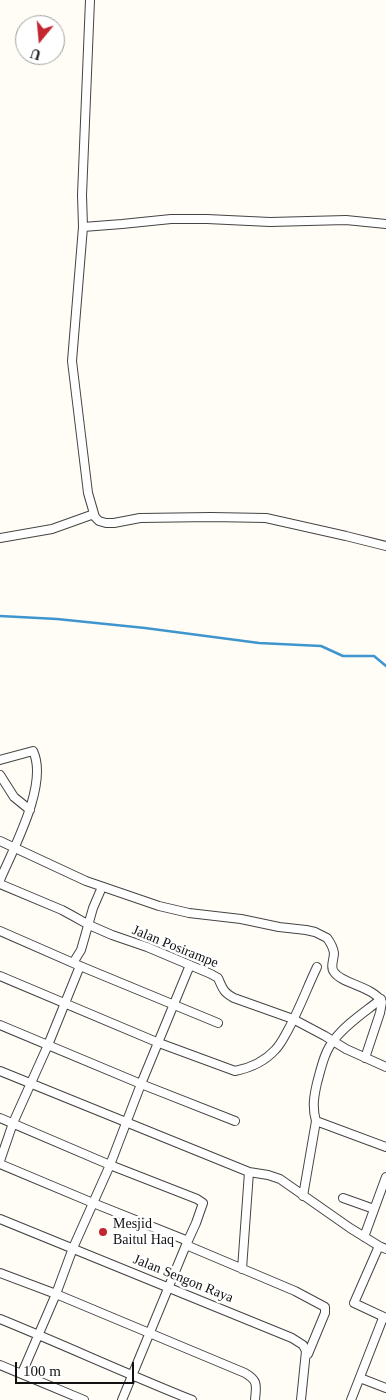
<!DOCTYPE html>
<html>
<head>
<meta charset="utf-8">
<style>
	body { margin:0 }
	#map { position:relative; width:386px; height:1400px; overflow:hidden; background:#fffdf5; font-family:Georgia,serif }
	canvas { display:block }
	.north { position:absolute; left:15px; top:15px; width:50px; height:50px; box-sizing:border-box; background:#fff; border:1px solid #a0a0a0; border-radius:50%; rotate:197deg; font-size:14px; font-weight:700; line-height:20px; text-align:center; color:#111 }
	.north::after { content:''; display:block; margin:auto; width:18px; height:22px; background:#c4262e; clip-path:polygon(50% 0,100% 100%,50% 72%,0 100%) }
	.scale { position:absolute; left:15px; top:1362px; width:119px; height:22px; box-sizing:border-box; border:2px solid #111; border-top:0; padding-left:6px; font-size:15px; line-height:18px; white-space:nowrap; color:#111; -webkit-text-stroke:4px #fff; paint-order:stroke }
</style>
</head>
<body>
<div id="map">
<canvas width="386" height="1400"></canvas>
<div class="north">U</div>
<div class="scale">100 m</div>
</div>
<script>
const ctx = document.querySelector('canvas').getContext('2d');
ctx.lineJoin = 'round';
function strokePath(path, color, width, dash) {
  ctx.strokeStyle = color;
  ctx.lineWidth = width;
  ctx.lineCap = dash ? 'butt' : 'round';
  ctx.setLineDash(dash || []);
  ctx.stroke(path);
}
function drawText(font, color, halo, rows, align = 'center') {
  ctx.font = font + ' Georgia,serif';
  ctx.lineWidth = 5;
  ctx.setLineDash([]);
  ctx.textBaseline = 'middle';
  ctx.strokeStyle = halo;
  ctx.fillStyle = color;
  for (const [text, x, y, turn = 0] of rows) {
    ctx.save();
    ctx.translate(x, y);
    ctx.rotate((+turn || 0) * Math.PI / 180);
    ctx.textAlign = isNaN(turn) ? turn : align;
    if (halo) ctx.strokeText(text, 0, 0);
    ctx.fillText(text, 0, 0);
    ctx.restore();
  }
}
strokePath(new Path2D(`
	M0,616L57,619L145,628L259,643L321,646L343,656H374L386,666`), '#3f96cf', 2.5);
const street = new Path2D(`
	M90,0L82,195L83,227L72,361L88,493L95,517L99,521L106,523H114L140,518L211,517L266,518L346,536L386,546
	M83,227L122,224L171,219H207L270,222L346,220L386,224
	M0,538L52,529L94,514
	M0,760L33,751C49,784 13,849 0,880
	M0,775L14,797L30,810
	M0,841L86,881L159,906L189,913L241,919L279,927L306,930L315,932L327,938C330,942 333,947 334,953C334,959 330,967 334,972C342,984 372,986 382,1002L380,1013L365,1058
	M0,884L62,910L73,916L89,925L112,935L147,947L211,974L218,978C223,989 223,992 234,998L293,1019L325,1036L346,1049L386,1067
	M0,931L80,966L218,1023
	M73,963L81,950L93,908L102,887
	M0,976L159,1043L235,1071C250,1068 265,1061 275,1050C281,1044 284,1037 288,1030C299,1010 307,988 317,967
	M0,1025L141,1084L235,1121
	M0,1071L249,1172L268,1175L280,1179L350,1228L379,1246L386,1249
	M0,1118L110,1165L197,1199L203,1203L196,1223L186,1245L122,1400
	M316,1121L386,1147
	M0,1161L13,1123L48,1045L80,966
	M0,1164L93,1203L188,1241
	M303,1196L316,1121C312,1107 314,1096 317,1083C321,1069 324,1052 334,1040C346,1024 365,1012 381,999
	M343,1198L374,1209
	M0,1219L292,1338L303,1345L306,1351L301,1400
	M364,1237L386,1177
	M186,1245L295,1291L325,1307V1313L308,1354
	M379,1246L354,1303L386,1318
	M242,1269L249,1172
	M0,1273L56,1294L245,1373C259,1381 256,1386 255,1400
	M0,1319C64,1345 127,1374 192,1400
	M0,1365L84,1400
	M22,1373L56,1294L73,1248L110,1165L141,1084L190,965
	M360,1378L386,1388
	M351,1400L383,1318`);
strokePath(street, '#444', 10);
strokePath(street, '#fff', 8);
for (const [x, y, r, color] of [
	[103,1232,5,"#c4262e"]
]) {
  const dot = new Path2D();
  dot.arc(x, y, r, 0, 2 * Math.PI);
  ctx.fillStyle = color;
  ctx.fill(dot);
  strokePath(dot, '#fff', 2);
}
drawText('14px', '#111', '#fff', [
	["Jalan Posirampe",175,947,22],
	["Jalan Sengon Raya",183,1279,22]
]);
drawText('14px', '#111', '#fff', [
	["Mesjid",113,1224],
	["Baitul Haq",113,1240]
], 'left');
</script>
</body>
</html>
